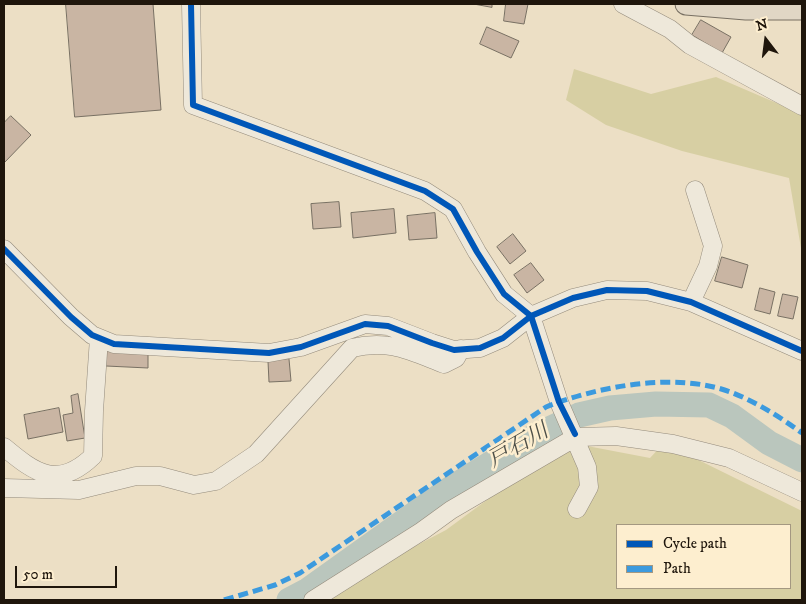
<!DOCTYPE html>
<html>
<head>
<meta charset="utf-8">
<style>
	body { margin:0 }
	#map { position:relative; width:806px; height:604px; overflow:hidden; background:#ecdfc5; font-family:"IM FELL DW Pica",serif }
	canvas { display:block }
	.frame { position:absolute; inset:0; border:5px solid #1f160c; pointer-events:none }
	.legend { position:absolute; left:616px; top:524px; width:175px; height:65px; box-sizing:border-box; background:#fdeecf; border:1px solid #a49881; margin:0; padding:6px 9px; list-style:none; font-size:15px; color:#1f160c }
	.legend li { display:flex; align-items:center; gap:10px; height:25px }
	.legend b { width:25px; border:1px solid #a49881 }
	.north { position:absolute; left:741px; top:15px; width:50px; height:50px; -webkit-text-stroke:4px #fdeecf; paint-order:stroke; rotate:345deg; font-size:14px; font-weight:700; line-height:20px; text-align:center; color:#1f160c }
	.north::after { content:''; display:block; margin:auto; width:18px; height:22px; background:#1f160c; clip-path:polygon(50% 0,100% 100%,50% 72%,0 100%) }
	.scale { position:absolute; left:15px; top:566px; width:102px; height:22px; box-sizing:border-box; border:2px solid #1f160c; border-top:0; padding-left:6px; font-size:15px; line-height:18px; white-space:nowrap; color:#1f160c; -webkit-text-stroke:4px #fdeecf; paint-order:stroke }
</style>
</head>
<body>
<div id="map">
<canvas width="806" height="604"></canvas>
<div class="frame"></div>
<ul class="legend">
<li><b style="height:6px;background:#0057b8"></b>Cycle path</li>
<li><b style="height:6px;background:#3c9ade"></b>Path</li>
</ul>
<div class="north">N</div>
<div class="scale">50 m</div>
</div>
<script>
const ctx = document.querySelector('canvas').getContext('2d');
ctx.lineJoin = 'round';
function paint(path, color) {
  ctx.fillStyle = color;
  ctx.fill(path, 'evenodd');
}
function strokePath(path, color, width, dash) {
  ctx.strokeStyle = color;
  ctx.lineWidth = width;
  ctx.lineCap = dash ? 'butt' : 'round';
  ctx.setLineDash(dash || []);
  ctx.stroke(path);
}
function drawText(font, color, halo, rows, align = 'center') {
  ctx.font = font + ' "IM FELL DW Pica","Noto Serif JP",serif';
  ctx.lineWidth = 5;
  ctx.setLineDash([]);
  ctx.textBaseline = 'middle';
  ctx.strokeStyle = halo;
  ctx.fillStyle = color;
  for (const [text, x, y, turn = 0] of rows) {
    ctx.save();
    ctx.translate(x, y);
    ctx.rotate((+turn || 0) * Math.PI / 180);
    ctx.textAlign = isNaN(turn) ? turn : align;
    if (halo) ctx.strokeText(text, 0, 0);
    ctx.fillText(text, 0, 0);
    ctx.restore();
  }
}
paint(new Path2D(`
	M574,69L651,94L716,77L802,114V254L789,178L682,151L606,125L566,100Z
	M566,442L650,458L664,443L802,511V600H312L446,530ZM617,525H790V588H617Z`), '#d7cfa3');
strokePath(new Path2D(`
	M289,600L308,590L448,490L536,435L579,415L610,408L656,404L709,405L732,416L769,443L802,460`), '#bac6bd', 25);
const building = new Path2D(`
	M66,4H153L161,110L75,117Z
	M474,4H492V7Z
	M506,4H528L524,24L504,21Z
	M701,20L731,37L722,53L692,35Z
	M487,27L519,41L511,58L480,44Z
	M11,116L31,135L4,163V123Z
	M339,202L341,227L313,229L311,204Z
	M394,209L396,233L353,238L351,213Z
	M435,213L437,238L409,240L407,216Z
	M513,234L526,251L510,264L497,247Z
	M722,257L748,265L742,288L715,281Z
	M531,263L544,280L527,293L514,275Z
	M760,288L775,292L770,314L755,310Z
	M783,294L798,297L793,319L778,316Z
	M107,350L148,351V368L106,366Z
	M289,359L291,381L269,382L268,361Z
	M78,394L85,438L67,441L63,415L73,413L71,396Z
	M59,408L63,432L28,439L24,415Z`);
paint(building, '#c9b5a3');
strokePath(building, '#787063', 1);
const minor = new Path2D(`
	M191,4L193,105L425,191L453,209L477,252L504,294L531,316L559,402L587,467L589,487L577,509
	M623,4L670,29L690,45L802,106
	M4,249L71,317L92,335L114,344L269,353L301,347L365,324L388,326L432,343L454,350L480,348L503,338L531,316L573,298L607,290L647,291L691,302L802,351
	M691,302L708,266L713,246L695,190
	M4,447C35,473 58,490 93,456L94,411L99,338
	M4,488L79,490L136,476H160L194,485L216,481L256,454L352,348C389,339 410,351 444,364L456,358L461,349
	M313,600L422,531L451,510L576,437L616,436L673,444L729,458L802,492`);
const major = new Path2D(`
	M686,4L746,9H802`);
strokePath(minor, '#948b7c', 19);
strokePath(major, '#787063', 23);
strokePath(minor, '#eee8da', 18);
strokePath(major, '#e1d7c5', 21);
strokePath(new Path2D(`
	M224,600L275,585L300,573L546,407C599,386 678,371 733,393C758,403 780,417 802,433`), '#3c9ade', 5, [10, 5]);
strokePath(new Path2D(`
	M191,4L193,105L425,191L453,209L477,252L504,294L531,316L559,402L575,434
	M4,249L71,317L92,335L114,344L269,353L301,347L365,324L388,326L432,343L454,350L480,348L503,338L531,316L573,298L607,290L647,291L691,302L802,351`), '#0057b8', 6);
drawText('italic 22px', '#4e5049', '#fdeecf', [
	["戸石川",519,447,-30]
]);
</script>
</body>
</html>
